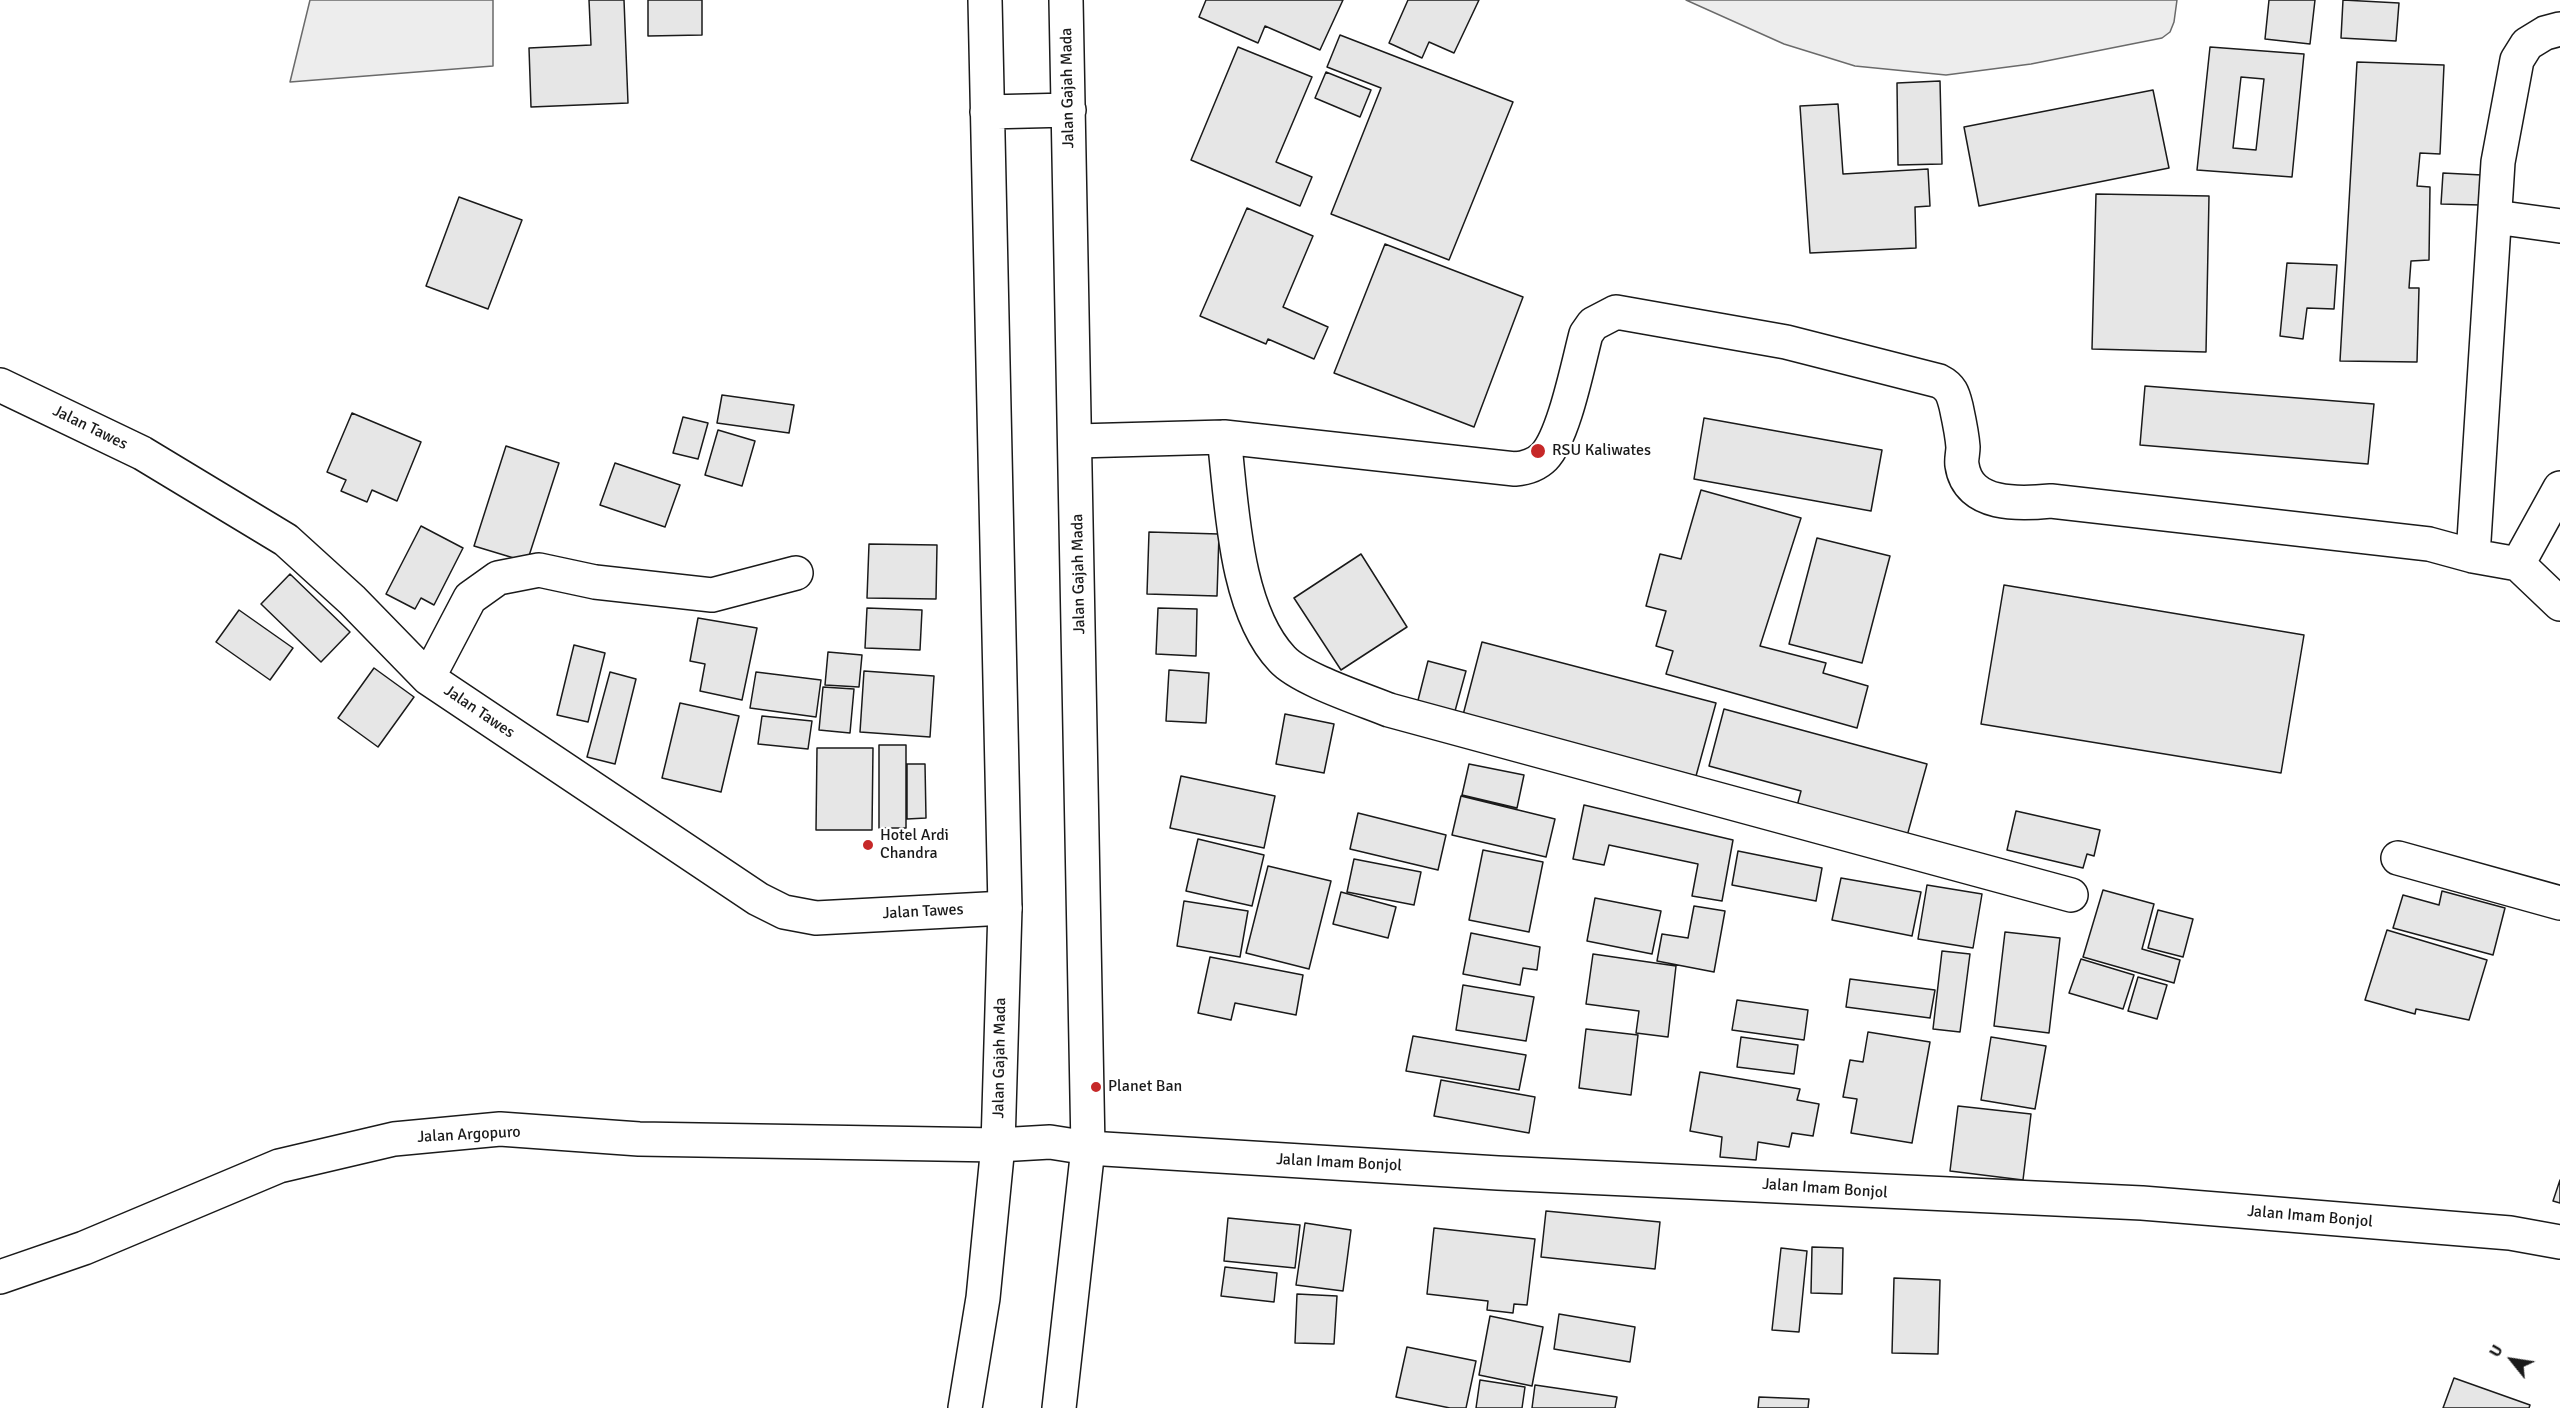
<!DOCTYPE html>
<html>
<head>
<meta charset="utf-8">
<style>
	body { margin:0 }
	#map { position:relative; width:2560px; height:1408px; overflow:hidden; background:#fff; font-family:Signika,sans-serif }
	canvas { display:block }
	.north { position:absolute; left:2482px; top:1330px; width:60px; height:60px; -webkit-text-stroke:4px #fff; paint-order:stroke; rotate:300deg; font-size:16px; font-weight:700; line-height:24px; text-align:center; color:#1a1a1a }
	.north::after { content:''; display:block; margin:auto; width:21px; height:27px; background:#1a1a1a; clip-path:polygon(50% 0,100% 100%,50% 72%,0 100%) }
</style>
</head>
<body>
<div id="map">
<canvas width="2560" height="1408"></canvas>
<div class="north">U</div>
</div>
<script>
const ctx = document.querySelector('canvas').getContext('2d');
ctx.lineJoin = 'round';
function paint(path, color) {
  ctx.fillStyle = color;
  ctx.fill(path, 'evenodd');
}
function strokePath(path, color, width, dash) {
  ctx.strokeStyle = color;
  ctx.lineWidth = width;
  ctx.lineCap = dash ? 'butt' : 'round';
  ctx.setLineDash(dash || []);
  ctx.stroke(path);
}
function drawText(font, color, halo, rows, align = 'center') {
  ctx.font = font + ' Signika,sans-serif';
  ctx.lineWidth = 4.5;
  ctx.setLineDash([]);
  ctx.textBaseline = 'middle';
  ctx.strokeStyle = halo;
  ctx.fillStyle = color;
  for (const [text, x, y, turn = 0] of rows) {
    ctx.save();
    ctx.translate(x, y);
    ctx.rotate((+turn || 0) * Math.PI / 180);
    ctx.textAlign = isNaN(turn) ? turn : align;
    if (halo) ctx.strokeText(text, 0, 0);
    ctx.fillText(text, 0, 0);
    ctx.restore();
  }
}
const built = new Path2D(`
	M310,0H493V66L290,82Z
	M1686,0H2177L2174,22L2170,32L2162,38L2031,64L1946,75L1855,66L1784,44Z`);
paint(built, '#ededed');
strokePath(built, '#6a6a6a', 1.5);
const building = new Path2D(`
	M589,0H624L628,103L531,107L529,48L591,45Z
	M648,0H702V35L648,36Z
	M1206,0H1343L1320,50L1265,26L1258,43L1199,17Z
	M1408,0H1479L1454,53L1429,42L1422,58L1389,43Z
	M2269,0H2315L2310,44L2265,39Z
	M2343,0L2399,3L2396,41L2341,38Z
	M1340,35L1513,102L1449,260L1331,214L1381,88L1327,67Z
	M1238,47L1312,77L1276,162L1312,177L1300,206L1191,160Z
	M2210,47L2304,54L2292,177L2197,170ZM2241,77L2264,79L2256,150L2233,148Z
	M2357,62L2444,65L2440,154L2420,153L2417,186L2430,187L2429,260L2411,261L2409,288H2419L2417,362L2340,361Z
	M1326,72L1371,90L1360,117L1315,98Z
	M1940,81L1942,164L1898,165L1897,83Z
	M2153,90L2169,168L1979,206L1964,127Z
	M1838,104L1843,174L1928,169L1930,206L1915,207L1916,248L1810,253L1800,106Z
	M2443,173L2482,175L2481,205L2441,204Z
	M2096,194L2209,196L2206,352L2092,349Z
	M459,197L522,220L488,309L426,286Z
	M1247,208L1313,236L1283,307L1328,327L1314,359L1268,339L1266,344L1200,316Z
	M1385,244L1523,297L1474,427L1334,373Z
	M2287,263L2337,265L2334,309L2307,308L2303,339L2280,336Z
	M2145,386L2374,404L2368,464L2140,445Z
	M722,395L794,405L789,433L717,423Z
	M352,413L421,442L397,501L372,490L367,502L341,491L346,480L327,472Z
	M683,417L708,423L698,459L673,453Z
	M1704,418L1882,450L1871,511L1694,479Z
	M718,430L755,441L742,486L705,475Z
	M506,446L559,463L527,562L474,546Z
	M615,463L680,485L665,527L600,505Z
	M1701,490L1801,518L1760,646L1826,663L1823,673L1868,686L1857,728L1666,674L1673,651L1656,646L1666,611L1646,606L1660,554L1681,559Z
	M421,526L463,548L434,605L421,598L415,609L386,594Z
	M1149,532L1219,534L1217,596L1147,594Z
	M1817,538L1890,556L1862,663L1789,644Z
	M869,544L937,545L936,599L867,598Z
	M1361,554L1407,627L1341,670L1294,598Z
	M290,574L350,632L321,662L261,604Z
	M2004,585L2304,635L2281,773L1981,724Z
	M867,608L922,610L920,650L865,648Z
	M1158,608L1197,609L1196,656L1156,654Z
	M239,610L293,648L270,680L216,642Z
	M698,618L757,628L742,700L700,691L705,664L690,661Z
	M1482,642L1716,703L1696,776L1463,715Z
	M574,645L605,653L588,722L557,715Z
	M828,652L862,655L859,687L825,685Z
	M1428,661L1466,671L1452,722L1415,712Z
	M374,668L414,697L378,747L338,718Z
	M1169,670L1209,673L1206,723L1166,721Z
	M864,671L934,676L930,737L860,732Z
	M610,672L636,679L615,764L587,757Z
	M756,672L821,680L816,717L750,708Z
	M823,687L854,689L850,733L819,730Z
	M680,703L739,716L721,792L662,778Z
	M1724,709L1927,764L1907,836L1797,806L1801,791L1709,766Z
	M1285,714L1334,724L1324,773L1276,764Z
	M762,716L812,721L808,749L758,744Z
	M879,745H906V828H879Z
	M817,748H873L872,830H816Z
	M907,764H925L926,818L907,819Z
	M1469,764L1524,775L1517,808L1462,795Z
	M1181,776L1275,796L1264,848L1170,828Z
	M1461,796L1555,819L1546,857L1452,835Z
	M1584,805L1733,840L1722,901L1692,896L1698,864L1609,845L1604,865L1573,859Z
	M2016,811L2100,830L2094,856L2087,854L2083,868L2007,850Z
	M1358,813L1446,835L1438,870L1350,849Z
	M1198,839L1264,855L1252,906L1186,891Z
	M1483,850L1543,862L1529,932L1469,920Z
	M1738,851L1822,868L1816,901L1732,885Z
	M1354,859L1421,872L1414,905L1347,892Z
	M1268,866L1331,881L1309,969L1246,953Z
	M1841,878L1921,892L1912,936L1832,920Z
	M1927,885L1982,894L1973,948L1918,939Z
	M2103,890L2154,904L2142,949L2180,960L2174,983L2083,957Z
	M2442,891L2505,908L2493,955L2393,928L2403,895L2439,905Z
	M1341,892L1396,907L1388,938L1333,924Z
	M1595,898L1661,911L1652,954L1587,941Z
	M1184,901L1248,911L1240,957L1177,946Z
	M1694,906L1725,911L1714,972L1657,961L1662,934L1688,938Z
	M2158,910L2193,919L2183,957L2148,948Z
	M2387,930L2487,960L2469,1020L2416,1009L2415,1014L2365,1000Z
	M2005,932L2060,938L2049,1033L1994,1026Z
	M1471,933L1540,947L1537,970L1523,968L1520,985L1463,974Z
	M1942,951L1970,954L1960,1032L1933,1029Z
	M1593,954L1676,966L1668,1037L1636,1033L1639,1011L1586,1004Z
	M1210,957L1303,975L1296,1015L1235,1003L1231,1020L1198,1013Z
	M2081,959L2134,975L2123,1009L2069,993Z
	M2138,977L2167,985L2157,1019L2128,1011Z
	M1850,979L1935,990L1930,1018L1846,1007Z
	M1463,985L1534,997L1526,1041L1456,1030Z
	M1737,1000L1808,1010L1804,1040L1732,1030Z
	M1586,1029L1638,1035L1631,1095L1579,1088Z
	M1868,1032L1930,1042L1912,1143L1851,1133L1857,1099L1843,1097L1850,1060L1863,1062Z
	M1413,1036L1526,1055L1519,1090L1406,1071Z
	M1741,1037L1798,1045L1794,1074L1737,1067Z
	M1991,1037L2046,1046L2035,1109L1981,1100Z
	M1700,1072L1800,1089L1797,1100L1819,1104L1813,1136L1792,1133L1789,1147L1758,1142L1756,1160L1720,1157L1722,1137L1690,1131Z
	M1441,1080L1535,1097L1529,1133L1434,1116Z
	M1958,1106L2031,1114L2023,1180L1950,1171Z
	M2560,1180V1203L2553,1201Z
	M1546,1211L1660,1222L1655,1269L1541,1257Z
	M1228,1218L1300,1225L1295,1268L1224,1261Z
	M1305,1223L1351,1230L1343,1291L1296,1285Z
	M1434,1228L1535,1239L1527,1305L1514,1304L1513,1313L1487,1310L1488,1301L1427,1294Z
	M1812,1247L1843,1248L1842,1294L1811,1293Z
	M1781,1248L1807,1251L1799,1332L1772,1330Z
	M1225,1267L1277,1273L1274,1302L1221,1296Z
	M1894,1278L1940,1280L1938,1354L1892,1353Z
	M1297,1294L1337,1296L1334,1344L1295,1343Z
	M1559,1314L1635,1327L1630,1362L1554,1349Z
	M1490,1316L1543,1327L1532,1386L1479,1375Z
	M1407,1347L1476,1361L1466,1408H1450L1396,1397Z
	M2454,1378L2530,1405L2529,1408H2443Z
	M1480,1380L1525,1387L1522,1408H1476Z
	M1535,1385L1617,1397L1615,1408H1532Z
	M1759,1397L1809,1399L1808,1408H1758Z`);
paint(building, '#e6e6e6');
strokePath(building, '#1a1a1a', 1.5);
const minor = new Path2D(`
	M2495,217L2560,226
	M0,385L142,453L286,540L352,600L428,678L758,899L784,912L816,918L1005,908
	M1224,437C1232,503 1234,608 1282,659C1300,679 1362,699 1389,710L2071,895
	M1077,441L1224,437L1515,469C1527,468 1536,465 1544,457C1564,437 1578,364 1586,334L1593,324L1616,312L1786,342L1939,381C1951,387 1953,394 1956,406C1959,420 1962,433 1963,447C1963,453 1961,460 1962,465C1968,507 2020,504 2051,501L2429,544L2473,556L2518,564L2560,604
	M2473,556L2498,162L2517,60L2527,44L2545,33L2560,29
	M2518,564L2560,488
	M428,678L470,598L498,578L539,570L595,582L712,595L796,573
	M2398,858L2560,903
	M0,1277L84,1248L279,1166L394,1139L500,1129L639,1139L998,1145L1050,1142L1088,1148L1498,1173L2142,1203L2510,1233L2560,1242`);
const highway = new Path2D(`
	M987,112L1069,110
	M965,1408L983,1298L998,1145L1005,908L985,0
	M1059,1408L1088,1148L1066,0`);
strokePath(minor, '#1a1a1a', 36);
strokePath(highway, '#1a1a1a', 36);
strokePath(minor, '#fff', 33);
strokePath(highway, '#fff', 33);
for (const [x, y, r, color] of [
	[1538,451,8,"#c62828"],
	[868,845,6,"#c62828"],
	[1096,1087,6,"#c62828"]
]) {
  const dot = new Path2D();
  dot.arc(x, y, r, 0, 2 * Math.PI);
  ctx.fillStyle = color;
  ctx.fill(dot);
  strokePath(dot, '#fff', 2);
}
drawText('16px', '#1a1a1a', '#fff', [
	["Jalan Gajah Mada",1068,88,-91],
	["Jalan Tawes",90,428,26],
	["Jalan Gajah Mada",1079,574,-91],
	["Jalan Tawes",479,712,34],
	["Jalan Tawes",923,912,-3],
	["Jalan Gajah Mada",1000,1058,-89],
	["Jalan Argopuro",469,1135,-3],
	["Jalan Imam Bonjol",1339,1163,3],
	["Jalan Imam Bonjol",1825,1189,4],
	["Jalan Imam Bonjol",2310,1217,5]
]);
drawText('16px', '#1a1a1a', '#fff', [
	["RSU Kaliwates",1552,451],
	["Hotel Ardi",880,836],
	["Chandra",880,854],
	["Planet Ban",1108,1087]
], 'left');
</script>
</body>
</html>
